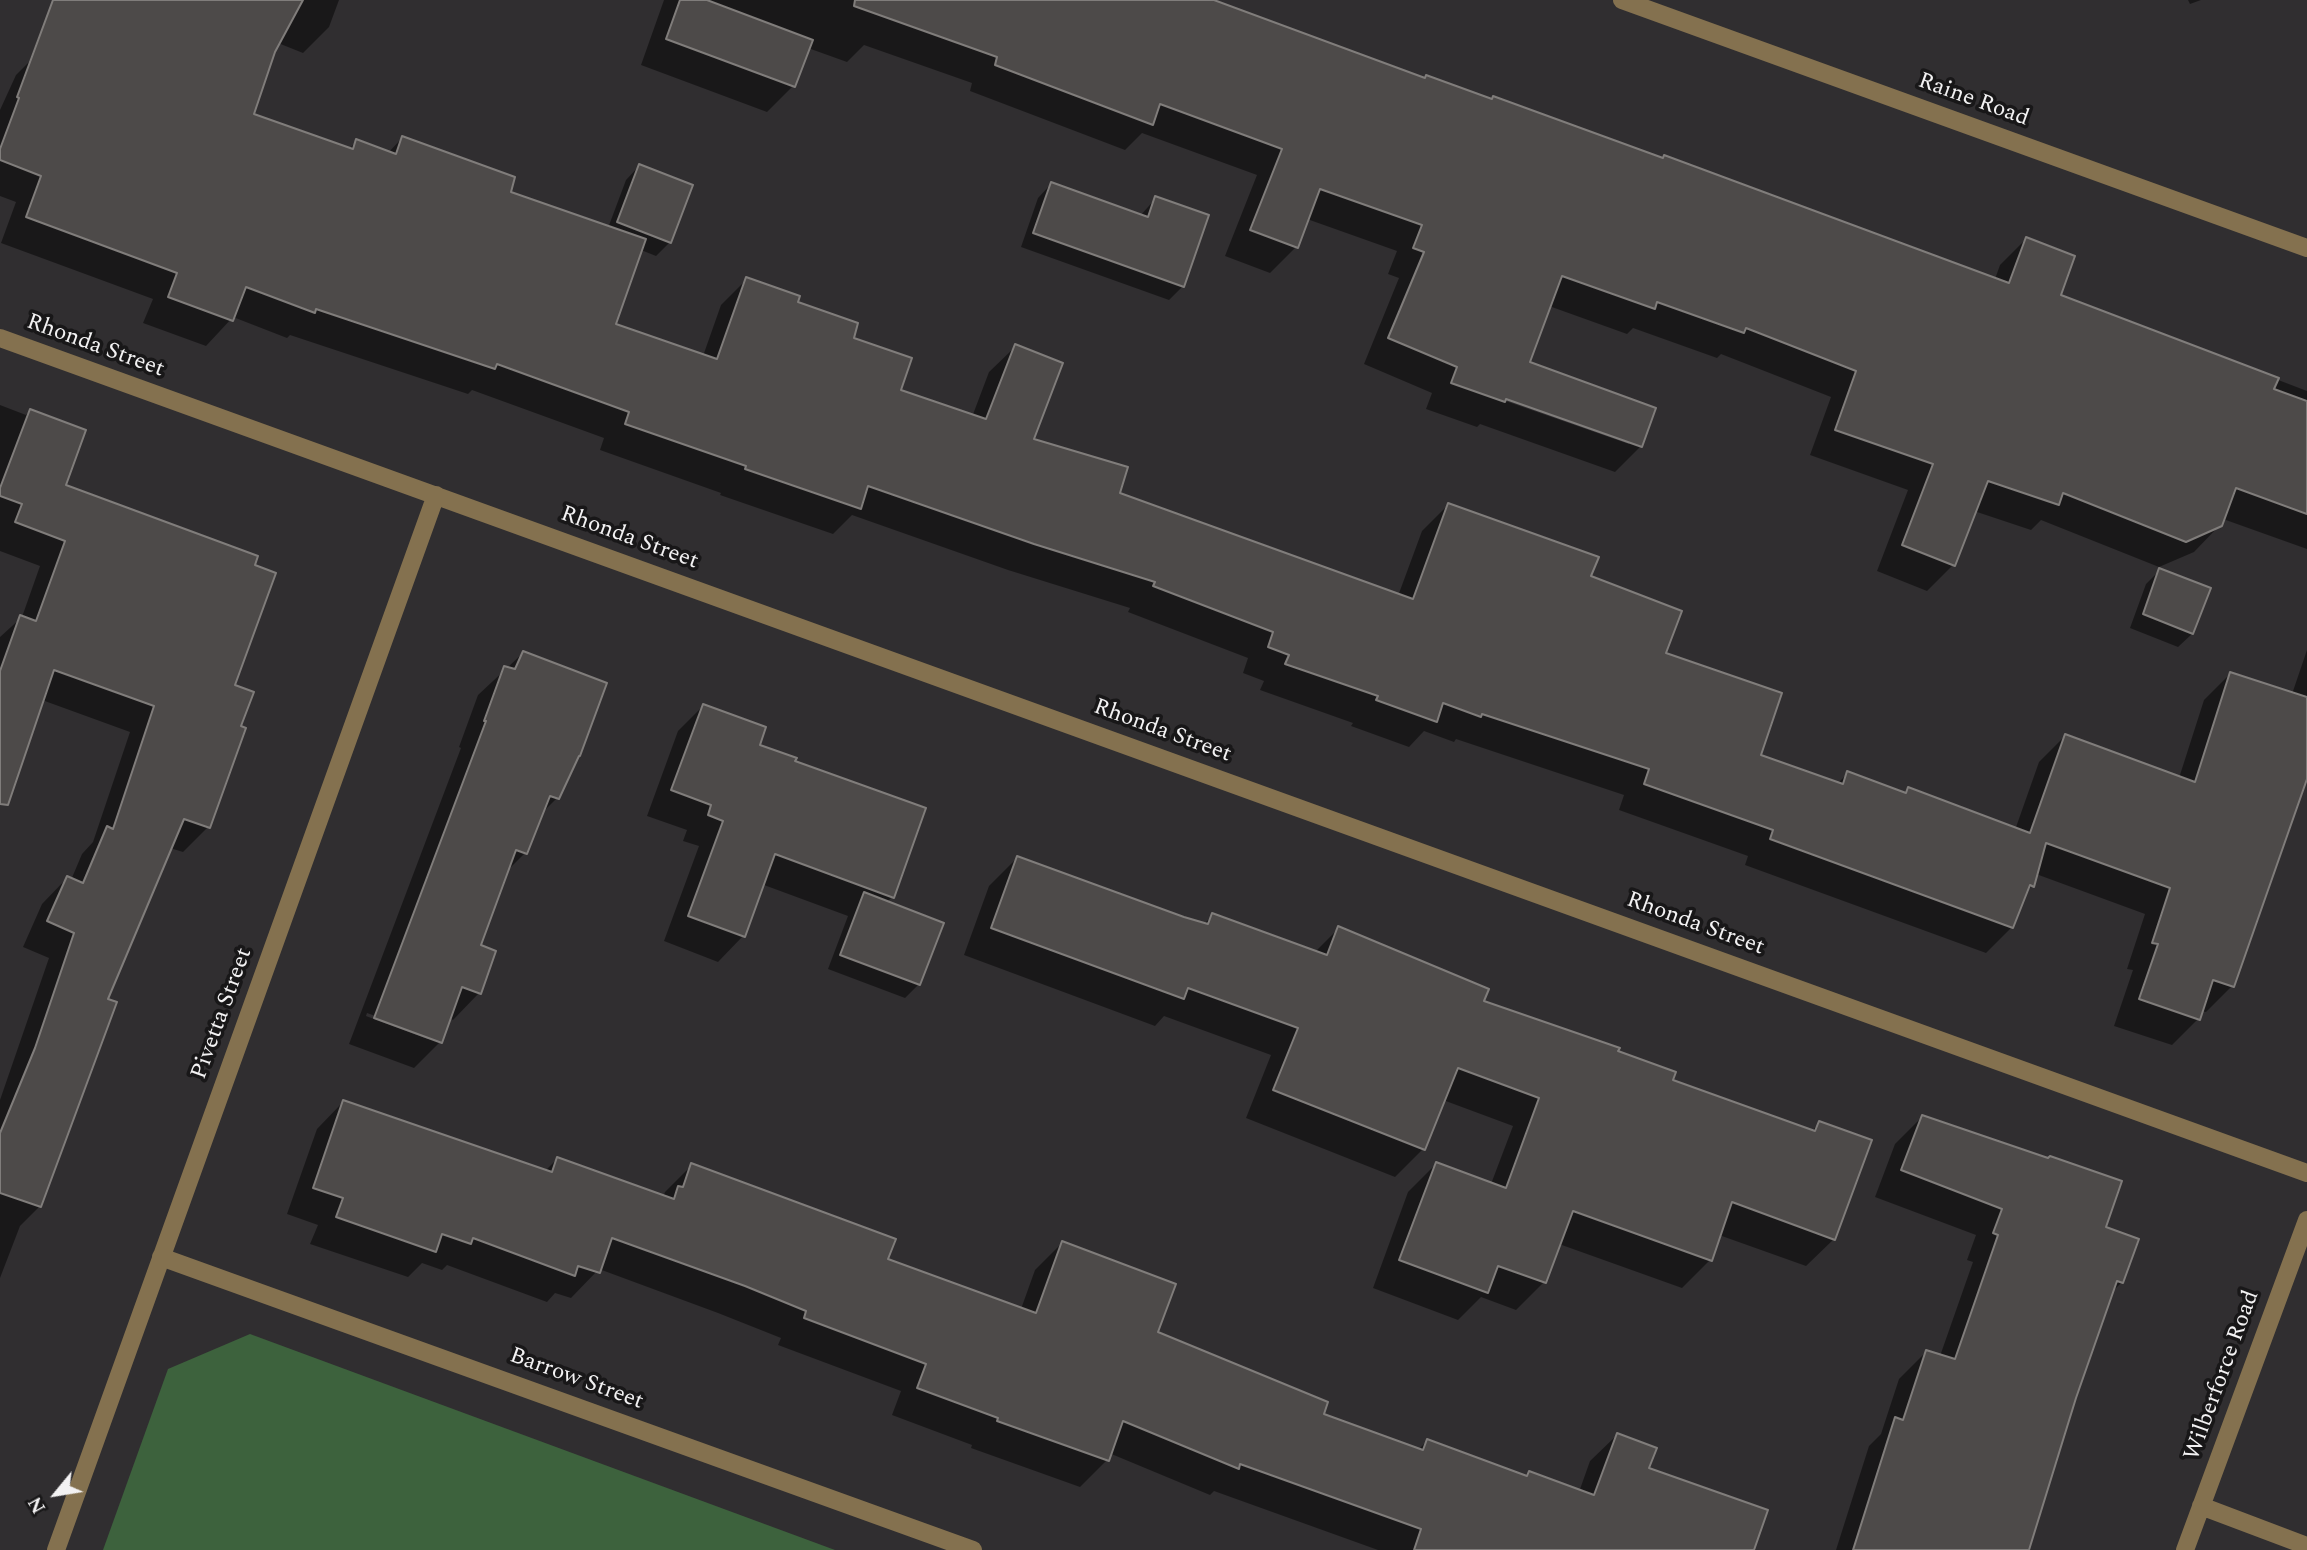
<!DOCTYPE html>
<html>
<head>
<meta charset="utf-8">
<style>
	body { margin:0 }
	#map { position:relative; width:2307px; height:1550px; overflow:hidden; background:#302e30; font-family:Spectral,serif }
	canvas { display:block }
	.north { position:absolute; left:21px; top:1459px; width:70px; height:70px; -webkit-text-stroke:5px #181718; paint-order:stroke; rotate:240deg; font-size:19px; font-weight:700; line-height:28px; text-align:center; color:#f3f2f3 }
	.north::after { content:''; display:block; margin:auto; width:24px; height:32px; background:#f3f2f3; clip-path:polygon(50% 0,100% 100%,50% 72%,0 100%) }
</style>
</head>
<body>
<div id="map">
<canvas width="2307" height="1550"></canvas>
<div class="north">N</div>
</div>
<script>
const ctx = document.querySelector('canvas').getContext('2d');
ctx.lineJoin = 'round';
function paint(path, color) {
  ctx.fillStyle = color;
  ctx.fill(path, 'evenodd');
}
function strokePath(path, color, width, dash) {
  ctx.strokeStyle = color;
  ctx.lineWidth = width;
  ctx.lineCap = dash ? 'butt' : 'round';
  ctx.setLineDash(dash || []);
  ctx.stroke(path);
}
function drawText(font, color, halo, rows, align = 'center') {
  ctx.font = font + ' Spectral,serif';
  ctx.lineWidth = 7;
  ctx.setLineDash([]);
  ctx.textBaseline = 'middle';
  ctx.strokeStyle = halo;
  ctx.fillStyle = color;
  for (const [text, x, y, turn = 0] of rows) {
    ctx.save();
    ctx.translate(x, y);
    ctx.rotate((+turn || 0) * Math.PI / 180);
    ctx.textAlign = isNaN(turn) ? turn : align;
    if (halo) ctx.strokeText(text, 0, 0);
    ctx.fillText(text, 0, 0);
    ctx.restore();
  }
}
paint(new Path2D(`
	M250,1334L835,1550H103L168,1369Z`), '#3d623d');
paint(new Path2D(`
	M65,0H339L329,27L303,53L278,43L252,115L349,149L357,141L388,153L402,138L509,193L608,228L626,180L639,166L670,242L656,256L641,250L613,325L703,356L721,305L747,279L796,303L852,339L899,391L972,417L989,372L1016,346L1032,440L1117,495L1398,596L1422,531L1448,505L1589,577L1759,756L1837,784L1848,773L1904,794L1909,789L2015,830L2039,762L2065,736L2179,778L2204,700L2230,674L2292,694L2307,650V770L2232,986L2206,1012L2201,1011L2198,1019L2172,1045L2114,1026L2133,970L2127,969L2145,914L2036,874L2032,886L2024,894L2012,927L1986,953L1745,865L1748,856L1619,810L1624,795L1456,739L1454,742L1424,731L1409,747L1351,726L1353,723L1260,690L1264,681L1243,673L1248,658L1128,612L1130,608L1008,570L852,515L833,534L720,495L721,493L600,450L604,438L472,390L468,394L290,335L287,338L233,317L206,346L143,323L153,299L1,243L16,202L0,196V110L16,75L29,62L40,33L61,11Z
	M664,0H1205L1424,80L1995,279L2000,265L2026,239L2059,296L2307,391V549L2223,519L2220,525L2194,552L2159,567L2041,520L2031,530L1974,511L1953,565L1927,591L1877,571L1908,490L1810,455L1831,397L1721,354L1717,358L1633,328L1627,334L1549,306L1528,363L1641,446L1615,472L1480,424L1477,427L1426,409L1432,393L1364,364L1399,278L1388,274L1397,251L1307,219L1296,247L1270,273L1225,256L1257,175L1142,133L1125,150L970,91L972,83L864,45L847,62L808,48L793,86L767,112L641,65ZM1499,394L1629,440V444L1497,398Z
	M2188,0H2201L2190,4Z
	M1051,184L1140,216L1156,198L1183,286L1169,300L1021,247L1038,198Z
	M0,405L26,415L30,411L64,486L232,686L208,827L183,852L170,848L105,1000L40,1206L20,1226L0,1278V1100L49,958L23,947L42,904L67,878L71,880L82,854L93,842L130,732L42,700L0,782V637L22,617L40,566L0,551Z
	M2160,570L2209,589L2192,634L2178,647L2130,628L2146,584Z
	M523,653L557,798L540,815L525,853L506,872L479,946V993L453,1020L449,1018L440,1042L414,1068L349,1044L461,748L459,747L478,695ZM367,1013L428,1035V1039L366,1016Z
	M703,706L758,746L793,762L892,897L887,902L919,984L905,998L828,969L848,916L764,885L743,936L718,962L664,941L699,846L683,841L687,830L647,816L678,731Z
	M1017,858L1203,925L1213,915L1315,952L1339,928L1482,1002L1616,1052L1671,1081L1811,1132L1819,1123L1834,1239L1806,1266L1719,1235L1710,1260L1682,1288L1559,1244L1544,1282L1516,1310L1481,1297L1458,1320L1373,1288L1408,1192L1436,1164L1491,1184L1513,1126L1443,1100L1423,1149L1395,1177L1246,1118L1271,1055L1164,1016L1155,1026L964,955L989,886Z
	M343,1102L545,1171L557,1159L663,1197L665,1192L692,1165L885,1260L1021,1309L1035,1270L1062,1243L1155,1333L1322,1415L1418,1450L1427,1441L1525,1477L1529,1474L1579,1492L1590,1461L1617,1435L1647,1469L1752,1550H1378L1214,1491L1210,1495L1109,1453L1107,1460L1080,1487L971,1448L972,1445L892,1415L901,1391L778,1345L781,1338L718,1313L599,1269L571,1298L555,1293L547,1302L447,1265L442,1270L422,1263L408,1277L310,1244L318,1225L287,1214L317,1129Z
	M1922,1117L2104,1228L2122,1282L2111,1293L2074,1398L2026,1550H1836L1869,1446L1881,1434L1899,1379L1926,1352L1940,1356L1973,1262L1967,1260L1976,1235L1875,1197L1895,1144Z`), '#0007');
const building = new Path2D(`
	M53,0H303L275,52L254,114L353,149L356,139L396,154L402,136L515,177L511,192L646,239L616,324L717,359L746,277L800,296L798,302L858,323L854,338L912,358L901,390L986,419L1015,344L1063,363L1034,439L1128,467L1120,493L1413,599L1448,503L1599,557L1591,576L1682,611L1666,653L1782,693L1761,755L1843,784L1847,771L1906,793L1908,787L2030,833L2065,734L2195,782L2230,672L2307,697V779L2234,987L2213,980L2200,1020L2139,999L2158,944L2152,943L2170,888L2046,843L2034,887L2030,885L2013,928L1770,839L1773,830L1644,784L1649,769L1482,714L1481,717L1443,703L1437,722L1376,700L1378,696L1285,664L1289,655L1268,647L1273,632L1153,586L1155,582L1034,544L868,486L861,509L745,469L746,466L625,424L629,412L497,364L495,369L316,309L315,313L246,287L233,321L168,297L177,273L26,217L41,176L0,160V149L19,98L17,97Z
	M680,0H707L813,40L795,87L666,39Z
	M855,0H1214L1425,78L1426,75L1492,99L1493,96L1663,158L1664,155L2009,283L2026,237L2075,256L2061,295L2279,378L2274,389L2307,401V514L2236,488L2222,526L2186,542L2063,493L2059,505L1988,481L1955,566L1902,545L1933,464L1835,430L1856,371L1746,328L1744,333L1657,302L1655,309L1562,276L1530,362L1656,408L1642,447L1506,399L1505,402L1451,383L1457,367L1388,338L1424,252L1413,248L1422,225L1320,189L1298,248L1250,230L1282,149L1160,104L1153,125L995,65L997,57L854,6Z
	M639,164L693,185L671,243L617,222Z
	M1051,182L1148,217L1155,196L1209,215L1184,287L1033,233Z
	M30,409L86,430L66,485L258,556L255,565L276,573L235,685L254,692L241,726L246,728L210,828L184,819L108,999L117,1002L41,1207L0,1193V1133L35,1048L74,933L47,921L67,876L83,883L107,826L113,829L154,706L54,670L8,805L0,804V671L20,615L36,621L65,541L15,522L22,504L0,496V488Z
	M2159,568L2211,588L2193,634L2143,614Z
	M523,651L607,683L580,756H579L559,799L550,796L527,854L516,850L481,945L496,951L481,994L462,987L442,1043L374,1018L486,721H484L504,666L515,669Z
	M703,704L766,727L760,745L797,758L795,761L926,808L894,898L775,854L745,937L688,916L723,821L708,815L711,805L671,790Z
	M1017,856L1184,917L1208,924L1212,913L1327,955L1338,926L1489,989L1484,1001L1620,1048L1618,1051L1676,1072L1673,1080L1815,1131L1819,1121L1872,1140L1835,1240L1732,1202L1712,1261L1573,1211L1546,1283L1498,1266L1488,1293L1399,1260L1436,1162L1506,1188L1539,1098L1458,1068L1425,1150L1273,1090L1298,1028L1188,988L1184,999L991,928Z
	M864,892L944,923L920,985L840,955Z
	M343,1100L552,1172L557,1157L674,1199L678,1186L683,1187L691,1163L896,1239L888,1259L1036,1313L1062,1241L1176,1284L1158,1332L1328,1402L1324,1414L1423,1450L1427,1439L1527,1476L1529,1471L1594,1495L1617,1433L1657,1448L1649,1468L1768,1510L1754,1550H1414L1421,1529L1240,1464L1239,1469L1123,1421L1109,1461L997,1421L998,1418L917,1388L926,1364L804,1318L806,1311L745,1286L612,1238L600,1273L578,1266L575,1276L473,1238L471,1244L442,1234L436,1252L336,1217L343,1198L313,1188Z
	M1922,1115L2048,1158L2050,1156L2122,1181L2106,1227L2139,1239L2123,1283L2117,1281L2076,1398L2029,1550H1853L1895,1417L1903,1420L1926,1350L1955,1359L1998,1235L1993,1233L2002,1209L1901,1170Z`);
paint(building, '#4d4a49');
strokePath(building, '#807d7b', 2);
strokePath(new Path2D(`
	M1622,0L2307,248
	M0,338L2307,1173
	M161,1257L973,1550
	M2201,1506L2307,1546
	M56,1550L436,495
	M2185,1550L2307,1220`), '#84714f', 18);
drawText('23px', '#f3f2f3', '#181718', [
	["Raine Road",1973,101,20],
	["Rhonda Street",95,347,20],
	["Rhonda Street",629,539,20],
	["Rhonda Street",1162,732,20],
	["Rhonda Street",1695,925,20],
	["Pivetta Street",223,1014,-70],
	["Wilberforce Road",2223,1376,-70],
	["Barrow Street",576,1380,20]
]);
</script>
</body>
</html>
